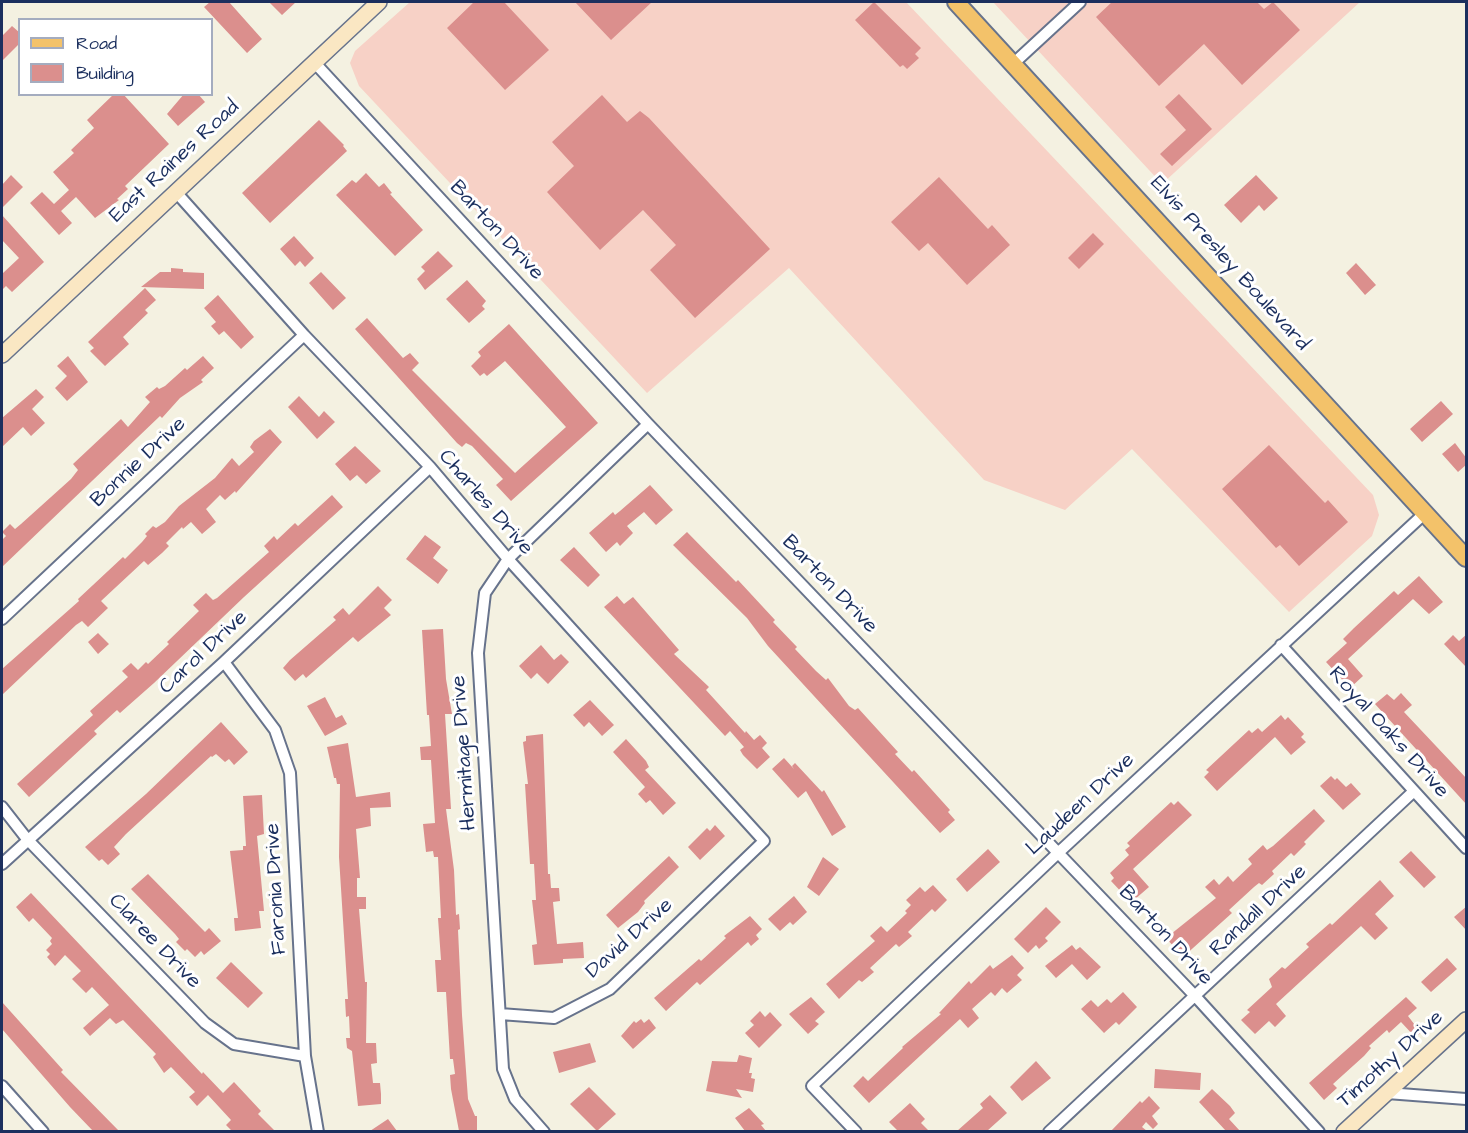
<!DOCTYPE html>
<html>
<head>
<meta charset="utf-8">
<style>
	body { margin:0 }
	#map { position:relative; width:1468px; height:1133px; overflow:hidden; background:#f4f1e1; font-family:"Architects Daughter",sans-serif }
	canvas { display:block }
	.frame { position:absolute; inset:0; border:3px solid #1b2f5e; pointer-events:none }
	.legend { position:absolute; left:18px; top:18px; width:195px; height:78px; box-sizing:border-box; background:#fff; border:2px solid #a4acbf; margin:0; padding:8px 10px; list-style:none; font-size:18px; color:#1b2f5e }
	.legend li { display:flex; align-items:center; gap:12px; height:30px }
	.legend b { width:30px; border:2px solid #a4acbf }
</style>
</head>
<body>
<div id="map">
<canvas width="1468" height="1133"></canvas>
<div class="frame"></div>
<ul class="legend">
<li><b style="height:8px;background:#f3c26a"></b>Road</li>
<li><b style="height:16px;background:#db8f8d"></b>Building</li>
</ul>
</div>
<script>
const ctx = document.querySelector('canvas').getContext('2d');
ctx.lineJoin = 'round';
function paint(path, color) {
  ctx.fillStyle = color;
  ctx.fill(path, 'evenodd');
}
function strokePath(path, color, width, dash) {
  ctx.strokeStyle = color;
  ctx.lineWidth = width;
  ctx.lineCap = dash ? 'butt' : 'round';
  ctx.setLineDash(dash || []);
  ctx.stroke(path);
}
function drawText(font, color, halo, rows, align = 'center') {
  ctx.font = font + ' "Architects Daughter",sans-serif';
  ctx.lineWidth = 6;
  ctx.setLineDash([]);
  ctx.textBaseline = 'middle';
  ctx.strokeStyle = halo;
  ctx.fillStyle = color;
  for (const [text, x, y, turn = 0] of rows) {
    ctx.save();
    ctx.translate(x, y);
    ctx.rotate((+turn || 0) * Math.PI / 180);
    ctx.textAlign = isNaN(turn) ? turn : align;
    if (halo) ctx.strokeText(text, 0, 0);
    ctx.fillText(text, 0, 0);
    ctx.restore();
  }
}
paint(new Path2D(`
	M410,2H906L1373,495L1379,515L1372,536L1289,612L1132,449L1065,510L984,480L789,268L647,393L359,86L350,63L355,51Z
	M993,2H1360L1162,184Z`), '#f7d1c6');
paint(new Path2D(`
	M210,2H229L262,39L247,53L204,7Z
	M269,2H296L282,15Z
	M474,2H504L549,50L505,90L447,28Z
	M575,2H652L611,40Z
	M874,2L921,48L915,54L919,58L907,69L903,65L900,67L855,20Z
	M1112,2H1257L1264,9L1273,2L1300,30L1242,85L1204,44L1159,86L1096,17Z
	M12,26L20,33V43L2,61V36Z
	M114,94H123L169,144L125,186L128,189L117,199L119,200L95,218L76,197L61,211L72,223L59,235L30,203L42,192L54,204L69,190L53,172L74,153L71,150L94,128L87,120Z
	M184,94H198L205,102L178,126L167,114Z
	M1179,94L1212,129L1172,166L1160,154L1186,130L1165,107Z
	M602,95L627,122L640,111L649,118L770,249L695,318L650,270L676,245L643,210L600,250L547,192L574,166L552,142Z
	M319,120L344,145L343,146L347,151L270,223L242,193Z
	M366,173L379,187L384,183L392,193L390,194L423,230L395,256L336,195L352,180L356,183Z
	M11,175L23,187L2,208V185Z
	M1256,175L1278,198L1264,211L1259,205L1241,223L1224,205Z
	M939,177L988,229L992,225L1010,245L967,285L928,243L919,251L891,222Z
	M2,215L44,262L12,292L6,286L2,290V274L19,258L2,240Z
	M1093,233L1104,244L1079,269L1068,258Z
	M294,236L314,258L305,267L300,261L295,266L280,249Z
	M438,251L453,266L425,290L417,279L425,271L421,267Z
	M1356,263L1376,285L1365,295L1346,273Z
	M171,268L183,269V272L204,273V289L141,287L160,272H171Z
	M321,272L346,298L333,310L309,283Z
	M467,280L486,301L482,306L485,309L469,323L446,299Z
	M145,288L156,300L145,310L148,313L123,337L129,344L105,366L90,351L94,348L88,342Z
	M218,295L254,337L241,349L224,331L219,335L211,326L216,322L204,308Z
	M367,318L403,358L410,353L419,363L412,370L515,473L566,427L505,361L487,376L484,373L480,376L471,366L481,356L478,352L509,324L598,423L511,501L496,485L503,479L472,446L466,443L462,447L457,443L355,329Z
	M68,356L88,382L67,401L55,388L67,376L57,366Z
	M203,356L214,368L201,380L203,382L180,398L162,418L160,416L2,567V540L6,536L2,532L10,524L15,529L21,524L71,479L78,470L73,464L121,419L128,427L150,402L145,397L157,387L159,389L165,386L185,368L187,370Z
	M36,389L44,397L32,409L45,423L31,436L23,427L2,447V418Z
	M299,396L319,417L324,411L335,422L317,439L288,407Z
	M1441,401L1453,414L1422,442L1410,429Z
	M270,429L282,442L236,493L235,491L225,500L220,495L206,509L216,522L202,534L191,522L183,529L182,527L166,543L169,546L162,553L148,565L144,561L101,601L108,608L88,627L82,621L76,625L2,695V669L79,601L78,599L123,557L125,559L142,542L147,536L145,534L153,526L156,528L165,522L179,506L215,478L232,458L239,466L254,452L250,447L254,441Z
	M1455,443L1467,459V464L1458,472L1442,454Z
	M1269,445L1325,503L1328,500L1348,522L1299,566L1280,545L1276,548L1222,489Z
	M355,446L381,471L366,484L357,475L350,481L335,464Z
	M650,485L673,510L656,525L644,512L627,526L633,533L620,546L617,542L606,552L589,533L613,512L615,515L620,511Z
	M332,495L343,507L244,597L154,683L120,713L117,710L94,731L97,734L29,797L17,784L93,715L90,711L128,677L122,671L131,663L138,670L146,662L148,664L169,644L167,642L199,611L193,605L206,593L213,600L217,598L269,552L264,546L274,536L277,540L295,523L298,526Z
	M687,532L736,582L738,580L775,620L773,622L797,647L795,649L816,671L826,680L828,678L849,706L855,710L858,708L898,752L895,754L912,772L914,770L950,810L948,812L955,820L940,833L768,646L747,618L673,545Z
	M425,535L441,547L433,558L448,570L438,584L406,559Z
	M574,547L600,575L588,587L560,560Z
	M1419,576L1443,602L1429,614L1413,599L1348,659L1363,676L1350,688L1326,662L1347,643L1343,639L1354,628L1394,591L1398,595Z
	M378,586L392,600L384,608L391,615L358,642L353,637L306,678L303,674L295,681L283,668L290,660L336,620L333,617L343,608L349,615Z
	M617,596L624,604L633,597L679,650L674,654L709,687L706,690L745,733L746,731L754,740L760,735L767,743L762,748L770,757L757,769L743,755L740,750L744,747L730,731L725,736L604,607Z
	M443,629L446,679L452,714H445L451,809H446L454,870L456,915L459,914L460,929L458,930L462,1015L468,1099L475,1116H477V1131H459L451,1089L450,1075L455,1074L453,1059H450L446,992H437L435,960H441L438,918H441L438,857H434L433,851L426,852L423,824L435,823L431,760H421L420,747L431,746L429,715H427L422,630Z
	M98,633L109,644L98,654L88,642Z
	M1467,634V668L1444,644L1453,635L1459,641Z
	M541,645L554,660L561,654L569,662L548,684L537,673L531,679L519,666Z
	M1401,693L1412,705L1404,712L1467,779V805L1375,704L1387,694L1394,700Z
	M325,697L336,718L342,715L347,724L325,736L307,706Z
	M590,700L614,725L602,736L589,722L584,727L573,715Z
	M1281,715L1285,720L1288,717L1304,734L1301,737L1306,742L1291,755L1275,737L1217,791L1204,777L1209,772L1206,770L1249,730L1252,733L1258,728L1262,732Z
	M221,722L248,752L234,765L229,759L225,762L216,754L212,757L211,756L126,834L114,847L120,854L108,865L102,859L99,861L85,847L146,794Z
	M543,734L548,874H550L551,888H559L560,901L553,902L557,944L583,942L584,958L563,959V963L534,965L532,945L537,944L532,900H536L534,864H530L525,784H528L523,742L526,741V736Z
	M626,739L646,761L649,767L645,770L676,803L663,815L650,800L646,803L638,794L645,787L613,752Z
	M348,743L356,797L390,792L391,807L370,808L371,826L356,829L360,878H357V897H366V909H359L365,982H367L366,1043H376L377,1063L371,1064L373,1083H380L381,1094V1104L358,1106L352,1051L347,1048L346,1038H350L349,1016L346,1017L345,999H348L339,857L340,784H337L336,778H334L327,747Z
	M784,758L794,769L792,766L795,763L822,792L824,790L846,827L832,836L806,791L798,798L772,769Z
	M1331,776L1335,780L1337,778L1346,787L1351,783L1361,794L1343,810L1320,786Z
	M262,795L264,834L257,836L264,911H259L261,928L235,931L234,918H238L230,851L243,850V846H246L243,796Z
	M1178,801L1192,815L1133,869L1149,887L1134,900L1129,895L1127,898L1111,881L1114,878L1110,873L1129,855L1125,850L1130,846L1127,843L1171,802L1174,805Z
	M1314,809L1325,821L1304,842L1306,844L1294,856L1291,853L1272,871L1274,874L1262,885L1259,883L1254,887L1229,910L1232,913L1183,957L1166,938L1216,898L1205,887L1214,879L1219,885L1228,876L1233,882L1252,864L1248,859L1263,845L1267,850L1273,846Z
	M715,825L725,836L700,860L688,847L707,828L710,831Z
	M988,849L1000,862L967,892L956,879Z
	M1411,851L1436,877L1424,888L1399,862Z
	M669,856L679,867L644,901L645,903L638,912L618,928L606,915Z
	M823,857L839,869L819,896L807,887Z
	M148,874L205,932L209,928L221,941L204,955L201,951L195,957L187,949L185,951L176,942L179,939L175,934L131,889Z
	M1380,880L1394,896L1375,914L1388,928L1375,940L1361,926L1276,1004L1286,1016L1275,1027L1269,1021L1255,1034L1241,1020L1250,1012L1247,1010L1272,987L1269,979L1282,967L1285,969L1309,947L1306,944L1330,923L1332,925Z
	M933,885L947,900L935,912L932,909L908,932L912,936L899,947L896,944L870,968L874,972L862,982L859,980L839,999L826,984L875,941L870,936L881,926L887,932L907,913L905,911L911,905L906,900L920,887L925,892Z
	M31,893L202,1074L203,1072L223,1093L234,1082L261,1111L258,1114L275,1131H232L226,1125L231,1120L208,1095L197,1106L189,1097L195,1092L171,1067L164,1073L153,1057L156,1054L123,1020L116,1024L110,1018L90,1036L83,1028L109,1005L92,987L86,993L72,979L81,971L65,955L55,966L47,957L50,954L46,950L52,944L50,941L52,938L33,918L29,922L16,907Z
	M794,896L807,912L793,925L790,922L780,931L768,919Z
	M1467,906V931L1454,917Z
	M1046,907L1061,922L1045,938L1048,941L1039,949L1036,945L1028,953L1014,939Z
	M750,916L762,929L756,935L759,939L751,946L748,942L700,985L697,982L666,1011L654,998L699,959L701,961L726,938L724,936Z
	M1072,945L1076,950L1080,947L1101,967L1087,980L1072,964L1056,978L1045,966Z
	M1012,955L1024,968L1017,975L1022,980L1007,993L1002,988L995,996L991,992L972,1009L979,1018L968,1028L960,1019L869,1103L853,1086L863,1076L868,1081L903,1048L902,1047L941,1014L939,1013L969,981L971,984L990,965L993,969Z
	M1447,958L1457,969L1431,992L1421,982Z
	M231,962L263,993L248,1008L216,978Z
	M1123,992L1137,1007L1119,1025L1116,1022L1104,1033L1081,1009L1091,1000L1098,1007L1107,999L1111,1003Z
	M811,997L825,1012L815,1021L819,1024L808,1034L789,1014Z
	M1406,997L1417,1008L1408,1016L1421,1033L1415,1037L1401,1022L1389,1033L1387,1030L1369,1046L1371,1048L1364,1056L1333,1084L1337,1088L1324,1100L1309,1083Z
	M2,1002L63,1070L61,1072L119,1131H93L70,1107L2,1029Z
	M760,1011L765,1017L770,1012L782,1025L759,1048L745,1033L754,1025L750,1021Z
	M641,1019L644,1023L649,1019L656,1028L633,1049L621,1036L634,1021L636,1023Z
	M590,1043L596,1062L559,1073L553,1052Z
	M739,1055L752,1058L749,1073H752L751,1078L755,1079L753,1092L736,1089L742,1098L706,1091L712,1061L737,1062Z
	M1036,1061L1051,1078L1022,1101L1010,1087Z
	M1155,1069L1201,1073L1200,1090L1154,1088Z
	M589,1087L616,1114L597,1131L570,1104Z
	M1212,1089L1230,1106L1235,1113L1229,1119L1240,1131H1226L1199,1102Z
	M990,1095L1007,1113L987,1131H957L983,1108L980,1104Z
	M1149,1096L1160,1108L1152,1116L1158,1124L1153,1129L1146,1122L1142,1127L1147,1131H1111L1140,1101L1142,1103Z
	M910,1103L925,1119L921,1123L929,1131H898L889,1122Z
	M749,1108L764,1124L761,1125L766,1131H745L735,1118Z
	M388,1119L397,1131H370Z`), '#db8f8d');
const street = new Path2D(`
	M314,62L648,424L1196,997L1319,1132
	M1014,63L1080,2
	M175,191L304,335L430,467L508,559L764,841L610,989L554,1018L500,1014
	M2,619L304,335
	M1281,645L1466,848
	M224,662L275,730L290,773L305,1056L318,1132
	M2,807L27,839L205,1023L234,1044L305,1056
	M2,864L224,662L430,467
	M2,1086L43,1132
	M1387,1093L1466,1099
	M544,1132L515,1099L503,1069L478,653L485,593L508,559L648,424
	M856,1132L812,1086L1058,853L1425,513
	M1049,1132L1414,791`);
const secondary = new Path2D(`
	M2,355L379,2
	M1344,1132L1466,1020`);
const primary = new Path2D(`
	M956,2L1466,558`);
strokePath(street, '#67738c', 14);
strokePath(secondary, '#67738c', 18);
strokePath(primary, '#67738c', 20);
strokePath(street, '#fff', 10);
strokePath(secondary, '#fae7c3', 15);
strokePath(primary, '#f3c26a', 16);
drawText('21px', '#1b2f5e', '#fff', [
	["East Raines Road",175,162,-43],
	["Barton Drive",496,231,47],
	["Elvis Presley Boulevard",1229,264,48],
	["Bonnie Drive",139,463,-43],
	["Charles Drive",485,503,49],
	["Barton Drive",829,585,46],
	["Carol Drive",204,653,-43],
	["Royal Oaks Drive",1388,733,48],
	["Hermitage Drive",465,753,-94],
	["Laudeen Drive",1081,805,-43],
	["Faronia Drive",277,889,-93],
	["Randall Drive",1259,911,-43],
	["Barton Drive",1165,936,47],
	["David Drive",630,939,-42],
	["Claree Drive",154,942,46],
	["Timothy Drive",1391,1060,-42]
]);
</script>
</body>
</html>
